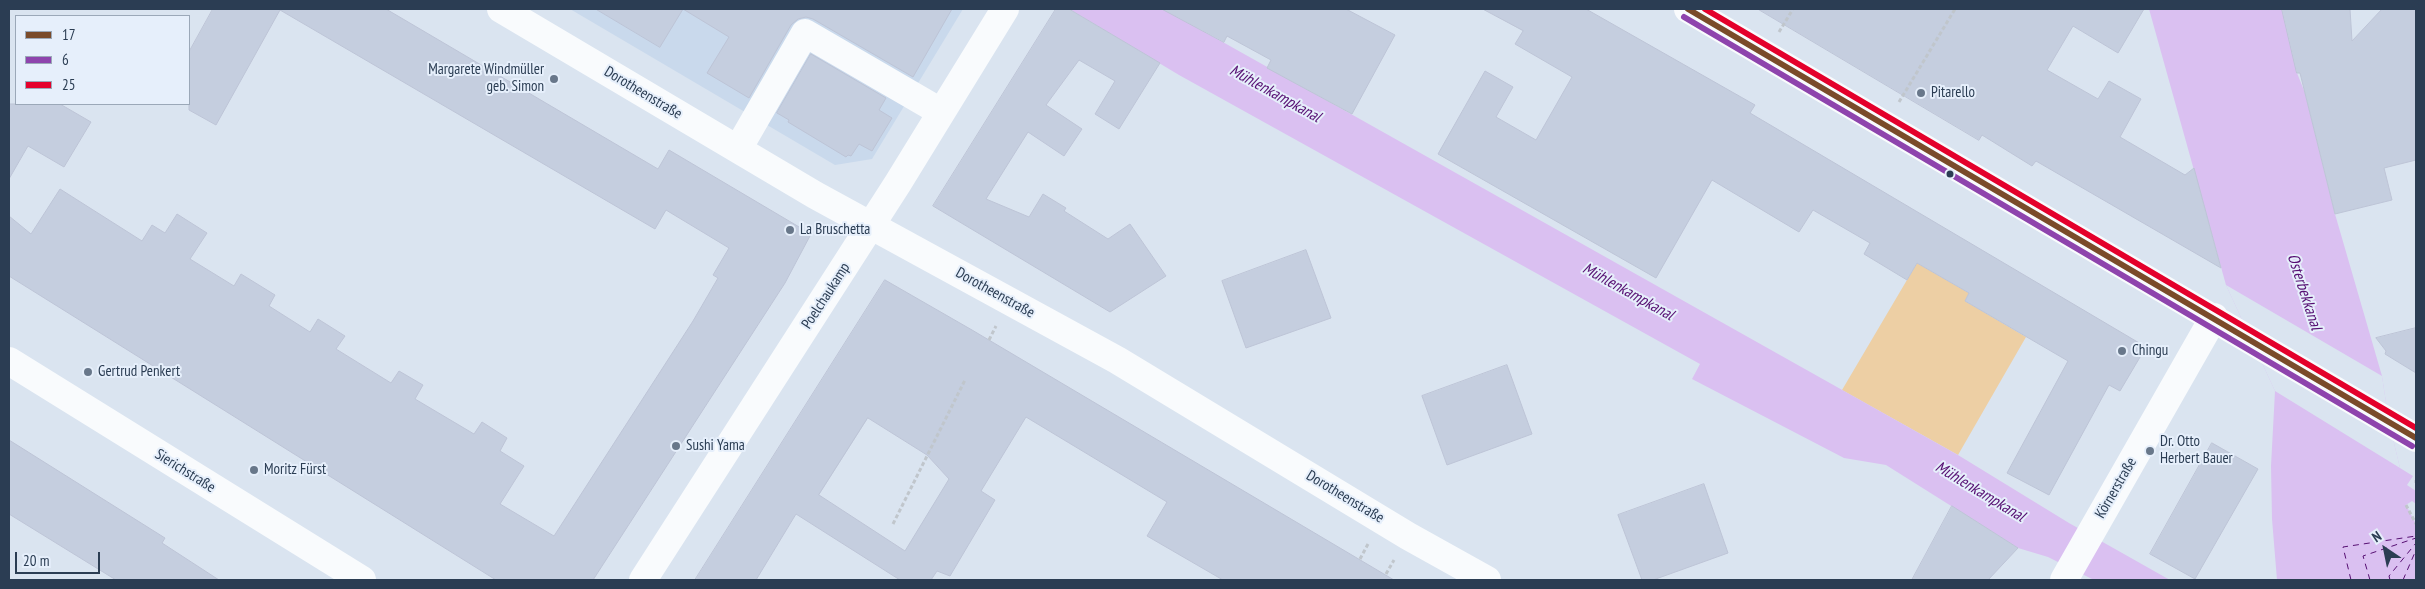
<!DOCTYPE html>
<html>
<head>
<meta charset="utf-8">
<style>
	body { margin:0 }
	#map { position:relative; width:2425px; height:589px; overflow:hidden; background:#dae4f0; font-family:"PT Sans Narrow",sans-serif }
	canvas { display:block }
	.frame { position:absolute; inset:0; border:10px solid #2b3d53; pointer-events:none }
	.legend { position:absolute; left:15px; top:15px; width:175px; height:90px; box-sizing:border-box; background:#e6effb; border:1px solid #9ba8b8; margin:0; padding:6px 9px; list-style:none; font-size:15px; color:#2b3d53 }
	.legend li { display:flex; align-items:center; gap:10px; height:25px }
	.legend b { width:25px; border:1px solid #9ba8b8 }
	.north { position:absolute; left:2360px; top:524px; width:50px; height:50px; -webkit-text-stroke:4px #e6effb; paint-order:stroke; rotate:326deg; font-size:14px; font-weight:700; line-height:20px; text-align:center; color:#2b3d53 }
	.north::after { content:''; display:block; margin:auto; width:18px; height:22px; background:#2b3d53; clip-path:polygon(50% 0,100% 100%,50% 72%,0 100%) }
	.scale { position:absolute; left:15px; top:552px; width:85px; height:22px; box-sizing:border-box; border:2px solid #2b3d53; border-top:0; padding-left:6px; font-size:15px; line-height:18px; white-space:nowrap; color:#2b3d53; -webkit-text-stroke:4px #e6effb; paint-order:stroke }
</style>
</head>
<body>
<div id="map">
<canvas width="2425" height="589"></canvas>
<div class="frame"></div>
<ul class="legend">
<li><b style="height:6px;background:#7a4b2a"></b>17</li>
<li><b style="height:6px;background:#8e44ad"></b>6</li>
<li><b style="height:6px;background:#e4002b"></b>25</li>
</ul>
<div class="north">N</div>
<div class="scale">20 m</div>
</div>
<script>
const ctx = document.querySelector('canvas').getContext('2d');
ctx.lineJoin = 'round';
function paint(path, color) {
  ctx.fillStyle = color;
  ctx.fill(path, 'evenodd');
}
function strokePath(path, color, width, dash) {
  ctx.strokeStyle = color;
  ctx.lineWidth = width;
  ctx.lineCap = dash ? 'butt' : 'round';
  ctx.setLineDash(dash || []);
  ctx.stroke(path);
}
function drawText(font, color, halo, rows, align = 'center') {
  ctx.font = font + ' "PT Sans Narrow",sans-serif';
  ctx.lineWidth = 4;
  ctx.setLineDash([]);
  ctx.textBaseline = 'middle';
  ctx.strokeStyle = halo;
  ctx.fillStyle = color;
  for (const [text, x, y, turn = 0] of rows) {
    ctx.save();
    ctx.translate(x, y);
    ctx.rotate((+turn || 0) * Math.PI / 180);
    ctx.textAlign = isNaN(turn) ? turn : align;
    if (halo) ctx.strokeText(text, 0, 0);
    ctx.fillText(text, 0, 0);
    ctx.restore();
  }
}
paint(new Path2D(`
	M570,9H963L872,159L835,165Z`), '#c9d9ec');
paint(new Path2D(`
	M1917,263L1969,293L1965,301L2026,337L1958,455L1842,390Z`), '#edcfa4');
paint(new Path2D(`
	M1069,9H1164L1958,455L2069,523L2170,580H2094L2048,557L2018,548L1886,465L1844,458L1692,379L1700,364L1179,75Z
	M2149,9H2282L2297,73L2305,93L2335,214L2382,376L2389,422L2400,468L2413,476L2407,485L2416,491V504L2412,501L2406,505L2416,524V580H2277L2272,519L2271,466L2275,391L2226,285Z`), '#dac0f1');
paint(new Path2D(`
	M2226,285L2382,376L2389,422L2400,468L2275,391Z`), '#dae4f0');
strokePath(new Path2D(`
	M2351,580L2343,547L2416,536
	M2370,580L2363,556L2416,538
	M2390,580L2389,576L2416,543
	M2403,580L2416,550`), '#571073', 1, [6, 5]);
const building = new Path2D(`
	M213,9H386L658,169L669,150L811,234L785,283L593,580H496L9,276V216L31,234L60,189L142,241L152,225L165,233L177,214L207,233L190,259L234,286L241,274L275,295L269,306L310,332L318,319L345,336L336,349L391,383L399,371L423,385L415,399L474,434L482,422L507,438L500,451L524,466L500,504L554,536L693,321L718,278L713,275L729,248L666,210L655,229L280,10L216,125L189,110V52Z
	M596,9H952L913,77L813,19L806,17L798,19L791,25L749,98L707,73L729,37L683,9L660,47Z
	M1056,9H1069L1160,63L1119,129L1095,114L1115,81L1079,60L1046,105L1082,129L1064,156L1028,132L986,199L1029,217L1043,194L1066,208L1064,211L1108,239L1130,224L1166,276L1110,312L933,206Z
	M1162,9H1346L1395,35L1352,114L1267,68L1271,60L1227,36L1224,42Z
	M1483,9H1586L1755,105L1750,113L2146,347L2120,391L2109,385L2049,495L2007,473L2068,361L1965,301L1969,293L1917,263L1907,280L1864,254L1870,243L1813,210L1799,232L1712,180L1656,278L1438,154L1485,71L1513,87L1496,117L1536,140L1572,77L1515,44L1523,31Z
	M1758,9H2144L2118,53L2073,26L2047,70L2098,99L2109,81L2141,99L2120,137L2185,175L2194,168L2221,268L2036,161L2032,166L1982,135L1979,140Z
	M2282,9H2350L2352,41L2382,9H2416V160L2384,168L2392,200L2335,214L2300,73H2297Z
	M811,54L886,98L879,110L892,118L872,151L859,144L851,156L848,155L846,157L788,122L789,120L777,113Z
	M9,104H60L91,122L64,167L28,146L9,179Z
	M1306,250L1331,318L1246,348L1222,281Z
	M885,280L972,330L1394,580H1223L1147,536L1167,502L1026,417L981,491L995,500L950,576L937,571L931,580H900L796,514L756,580H695ZM868,418L927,455L949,479L905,551L819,495Z
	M2416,328V373L2385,354L2386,351L2376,338Z
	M1507,365L1532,434L1447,465L1422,396Z
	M9,440L165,538L162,543L219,580H116L9,514Z
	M2212,443L2258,469L2195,579L2150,554Z
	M1704,484L1728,553L1653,580H1642L1618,515Z
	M1952,506L2018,548L1988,580H1912Z`);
paint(building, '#c5cedf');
strokePath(building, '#bdc4d6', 1);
strokePath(new Path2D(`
	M1779,32L1793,9
	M1899,102L1955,9
	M989,340L996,326
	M2416,480V483
	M2406,505L2416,524
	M893,524L965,380
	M1360,559L1368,544
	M1386,574L1394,560`), '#c0c6cc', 3, [4, 2.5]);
strokePath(new Path2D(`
	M501,9L815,195L1117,360L1408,536L1487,580
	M1688,9L2416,438
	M738,149L805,33L941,112
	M643,580L898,183L1005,9
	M2064,580L2214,317`), '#f9fbfd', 28);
strokePath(new Path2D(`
	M9,361L362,580`), '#f9fbfd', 28);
strokePath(new Path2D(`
	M1688,9L2416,438`), '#7a4b2a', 6);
strokePath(new Path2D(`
	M1684,17L2412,446`), '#8e44ad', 6);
strokePath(new Path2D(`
	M1705,9L2416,428`), '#e4002b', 6);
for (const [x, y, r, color] of [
	[554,79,5,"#68778a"],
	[1921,93,5,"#68778a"],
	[1950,174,4.5,"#2b3d53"],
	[790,230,5,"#68778a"],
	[2122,351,5,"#68778a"],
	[88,372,5,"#68778a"],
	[676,446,5,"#68778a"],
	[2150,451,5,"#68778a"],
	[254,470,5,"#68778a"]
]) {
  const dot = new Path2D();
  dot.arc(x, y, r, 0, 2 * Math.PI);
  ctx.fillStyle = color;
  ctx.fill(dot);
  strokePath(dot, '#e6effb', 2);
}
drawText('15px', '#2b3d53', '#e6effb', [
	["Margarete Windmüller",544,70,"right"],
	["geb. Simon",544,87,"right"],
	["Pitarello",1931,93],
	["La Bruschetta",800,230],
	["Chingu",2132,351],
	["Gertrud Penkert",98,372],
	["Dr. Otto",2160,442],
	["Herbert Bauer",2160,459],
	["Sushi Yama",686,446],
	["Moritz Fürst",264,470]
], 'left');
drawText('15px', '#2b3d53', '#e6effb', [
	["Dorotheenstraße",643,93,31],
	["Dorotheenstraße",995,293,29],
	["Poelchaukamp",826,296,-57],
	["Sierichstraße",185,471,32],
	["Körnerstraße",2116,488,-60],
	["Dorotheenstraße",1345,497,31]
]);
drawText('italic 16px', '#571073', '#e6effb', [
	["Mühlenkampkanal",1275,94,29],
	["Mühlenkampkanal",1628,292,29],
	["Osterbekkanal",2304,292,72],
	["Mühlenkampkanal",1980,492,31]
]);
</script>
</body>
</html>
